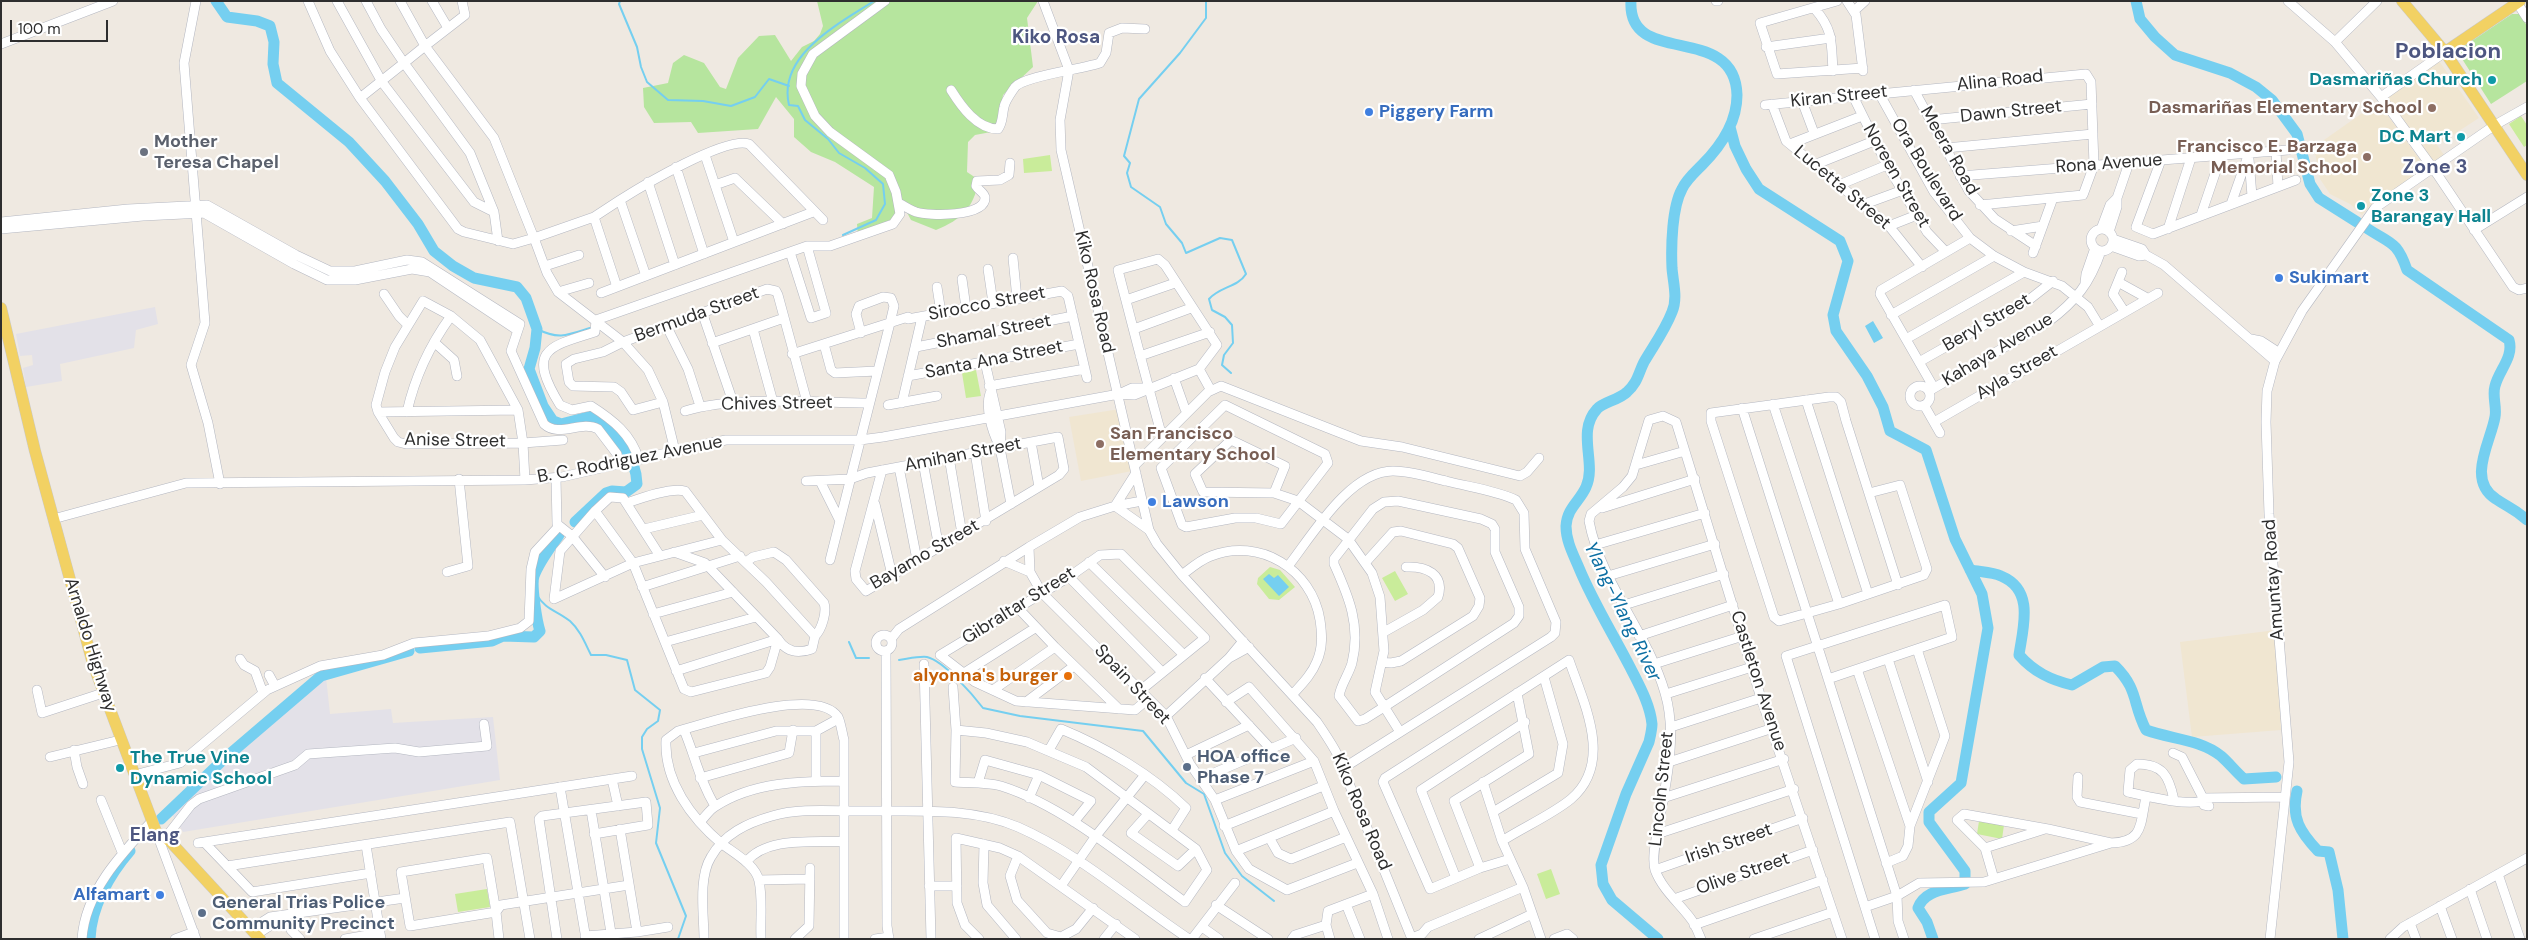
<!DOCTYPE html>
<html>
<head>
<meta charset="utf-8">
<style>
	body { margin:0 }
	#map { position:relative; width:2528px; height:940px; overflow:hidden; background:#efe9e1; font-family:"DM Sans",sans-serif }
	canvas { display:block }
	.frame { position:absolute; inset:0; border:2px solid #2e2e2e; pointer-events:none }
	.scale { position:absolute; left:10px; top:20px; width:98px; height:22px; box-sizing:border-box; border:2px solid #2e2e2e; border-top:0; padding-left:6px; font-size:15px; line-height:18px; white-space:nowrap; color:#2e2e2e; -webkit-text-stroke:4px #fff; paint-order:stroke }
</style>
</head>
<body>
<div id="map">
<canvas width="2528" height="940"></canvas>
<div class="frame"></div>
<div class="scale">100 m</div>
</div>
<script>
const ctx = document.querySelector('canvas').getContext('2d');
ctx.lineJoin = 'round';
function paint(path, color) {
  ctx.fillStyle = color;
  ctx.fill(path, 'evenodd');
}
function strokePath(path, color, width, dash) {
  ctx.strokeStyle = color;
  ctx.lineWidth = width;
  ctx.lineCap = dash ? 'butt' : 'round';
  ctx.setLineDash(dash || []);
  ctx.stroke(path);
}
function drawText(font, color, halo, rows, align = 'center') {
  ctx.font = font + ' "DM Sans",sans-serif';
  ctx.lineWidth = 4.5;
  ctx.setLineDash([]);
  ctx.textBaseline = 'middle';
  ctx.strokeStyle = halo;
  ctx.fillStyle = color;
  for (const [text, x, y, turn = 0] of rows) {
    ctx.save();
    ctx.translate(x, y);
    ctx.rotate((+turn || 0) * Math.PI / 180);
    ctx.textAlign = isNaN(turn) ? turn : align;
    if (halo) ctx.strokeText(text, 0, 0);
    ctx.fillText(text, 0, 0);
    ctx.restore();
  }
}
paint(new Path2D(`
	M155,307L158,324L136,330L134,348L60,364L62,381L26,387L23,368L33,365L32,355L20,356L16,334Z
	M326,677L330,714L391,709L393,723L493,717L500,780L183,832L171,813Z`), '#e3e1e8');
paint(new Path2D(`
	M2439,61L2479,118L2437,145L2444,155L2434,163L2386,97Z
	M2378,102L2426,168L2370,206L2362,215L2350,204L2330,194L2320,179L2314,147Z
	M1120,409L1132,471L1081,481L1069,417Z
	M2276,630L2281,730L2192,737L2180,642Z`), '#f0e6d1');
paint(new Path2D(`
	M817,1H1038L1027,18L1033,67L1003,95L1000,117L991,132L975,135L968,142L967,172L979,180C973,209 962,219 936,230L911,220L904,207L895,205V219L858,237L857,224L872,218L874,187L835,162L811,152L794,137V119L776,97L758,129L698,133L691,122L654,123L644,107L643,88L668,83L673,63L684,55L704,63L720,87L726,89L738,58L759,36L775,35L791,61L802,47L814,41L820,34L823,26Z
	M2512,14H2520L2527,26V81L2491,104L2457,51Z`), '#b6e59e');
paint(new Path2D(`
	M2521,116L2527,125V145L2524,147L2509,124Z
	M1050,155L1052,171L1024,173L1023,159Z
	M976,370L981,396L966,398L962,373Z
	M1270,567L1280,570L1295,587L1279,600L1269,599L1257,584L1258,578Z
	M1395,571L1408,594L1395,601L1382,578Z
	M1979,821L2004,825L2002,839L1977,834Z
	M1551,869L1560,894L1546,899L1537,874Z
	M487,889L490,907L458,912L455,894Z`), '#c9ec9a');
paint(new Path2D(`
	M1873,321L1883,338L1874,343L1865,326Z
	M1269,574L1274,578L1278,575L1289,587L1279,596L1263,579Z`), '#75cff0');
strokePath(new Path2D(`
	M620,1L619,4L637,47L641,67L647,82L668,100L703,101L731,106L755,97L769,79L789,86
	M1206,1V18L1180,53L1139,99L1124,156L1130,163L1127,173L1131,187L1160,207L1166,224L1182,243L1186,253L1220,238L1232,240L1246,274C1238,287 1219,287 1209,299L1212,310L1225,317L1232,325L1233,343L1224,355L1222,365L1231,373
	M843,235L876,220L885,204L883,184L865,168L839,153L828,139L805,120L798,106L789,105C777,55 840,23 874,1
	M537,329C559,340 568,335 590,328
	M536,594C546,610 556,610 570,621C580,630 585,643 591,655H606L627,660L635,690L660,710L658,721L647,729L642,737V749L660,808L656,843L686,916L678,939
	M849,642L856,658H869
	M899,660C907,659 919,656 927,657C944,661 973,695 983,708L1020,716L1143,731L1186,783L1204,794L1225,853L1242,876L1274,901`), '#75cff0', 2);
strokePath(new Path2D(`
	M216,1L227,17L257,21L270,26L274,42L273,64L277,83L349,142L385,181L418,224L434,251L453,266L474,278L517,287L526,298L537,329L535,348L529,369L543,406L553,421L561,424L592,416C615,433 636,454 637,484L626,492L612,491L606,493L575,522
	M1631,1C1627,69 1735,21 1737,95C1737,123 1720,147 1702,165C1695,172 1686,180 1682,189C1672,207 1671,246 1672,268C1673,282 1678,298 1672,312C1665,330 1654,345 1644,362C1638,374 1638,382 1627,392C1619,400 1603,402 1597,409C1576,432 1597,463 1586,487C1580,501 1567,508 1566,526C1566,541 1573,554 1579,568C1593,602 1613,634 1630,667C1639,685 1650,704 1652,724C1652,730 1650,737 1649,742L1626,794L1601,865L1603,884L1612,900L1658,939
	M2136,1L2140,19L2155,37L2175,55L2230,73L2256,87L2272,100L2297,134L2310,184L2319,198L2357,222
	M1730,127L1735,146L1746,169L1759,189L1840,241L1848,261L1833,315L1836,331L1867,376L1883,407L1890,431L1926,450L1955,539L1982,594L1988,628L1961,783L1929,812V822L1965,871V884C1948,890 1925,889 1918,908L1927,922L1933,939
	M2368,229C2391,244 2397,241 2407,270L2509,340C2514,357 2499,370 2495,386C2492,396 2497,407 2495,417C2491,441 2466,480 2496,499C2509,508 2514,508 2527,520
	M1970,570C1980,572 1992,572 2001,576C2035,590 2023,627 2019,655C2034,672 2051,680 2072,685L2103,667L2115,666C2139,690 2132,703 2146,730C2170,739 2200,739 2221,756C2229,763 2236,772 2244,779L2276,777
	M420,648L492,641L503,636L534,637L540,631C537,622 531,585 534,576C539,562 550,548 559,535
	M2297,791C2291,818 2300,832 2318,851L2329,852L2338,890L2343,939
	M161,819L224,759L321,676L409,651
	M90,939C91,907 110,874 130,851`), '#75cff0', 11);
const minor = new Path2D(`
	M196,1L184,63L205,323L191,365L208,423L220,484
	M308,1L330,51L360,98L458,229L464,232L513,244L534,238L494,138L425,46L404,63L470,153L494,212
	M337,1L382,82L474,202L494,212L498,241
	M400,1L425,46L465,15L462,1
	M432,1L448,28
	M1043,1L1069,70L1060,120L1061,150L1149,530L1157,544L1182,575L1317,722C1330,741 1342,759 1348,781L1412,939
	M1716,1H1718
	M1837,1L1760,23L1777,74L1863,68
	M1847,1L1856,15L1863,71
	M2288,1L2335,42L2381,97L2437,174L2513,287L2519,290L2527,288
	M2516,1L2527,18
	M1815,9C1834,31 1831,43 1833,71
	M1854,11L1865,1
	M2335,42L2377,1
	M1,44L113,1
	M1766,47L1831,38
	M951,90C961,106 977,129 998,129C1003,123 1002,115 1004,107C1005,101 1011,93 1015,87C1024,76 1083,69 1100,63L1106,53L1109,33L1122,28L1145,29
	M1914,90L1969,191L1995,219L2036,246
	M1879,93L1934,192L1970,238L1994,256L2024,272L2062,286L2088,307L2099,325
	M1853,96L1887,165L1927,232L1946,252
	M2381,97L2445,52
	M360,98L404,63L381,29L366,1
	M1802,101L1814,133
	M1772,104L1786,141L1889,226L1922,267
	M1765,105L2086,74L2091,82L2094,165L2083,195L1980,205
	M1930,120L2092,104
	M1790,144L1862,116
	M1946,148L2093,134
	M2276,151L2278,187
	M705,155L734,242
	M2249,159L2252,196
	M2161,160L2136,227L2153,234L2296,180
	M1814,165L1874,141
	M676,167L704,254
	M1960,176L2288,150
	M648,182L675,265
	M715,185L735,178L783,224
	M1839,185L1887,165
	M899,203C904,206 910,210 916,212C929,216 985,217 985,198C985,193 979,191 976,186L977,181L1000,180L1009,175L1010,163
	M2231,204L2249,153
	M1862,205L1903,190
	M2201,215L2221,156
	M594,217L534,238L547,273L558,292L623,342L648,370L663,402L675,451
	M1,222L128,209L207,205L296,255L330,271H355L407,260L422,262L520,324L511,351L544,424C559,438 581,420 598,429L617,454L619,464
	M1889,226L1917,215
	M1,229L143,216L204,213L294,264L327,280H355L412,269L430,272L517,330
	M2101,229L2110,205L2117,198L2129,163
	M2168,229L2191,158
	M2091 240a11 11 0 1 1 22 0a11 11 0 1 1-22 0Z
	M2474,230L2527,197
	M2011,231L2043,226
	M2109,232L2117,207V198
	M2113,239L2142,249L2146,255L2164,265L2275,361
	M2111,246L2139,256L2146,255
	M790,252L811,318L826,313L807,246
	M2033,253L2053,198
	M1013,258L1017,299
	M545,266L579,255
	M988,269L993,303
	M2122,272L2113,294L2124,311
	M646,276L620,200C642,186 726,136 749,144L823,220
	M962,279L966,308
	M2118,282L2147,298
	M2085,283L2086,274L2095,248
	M617,287L594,217L620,200
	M937,287L941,313
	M558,292L589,283
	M601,293L813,212
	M384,294L399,316L407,324
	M1126,300L1175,283
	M702,312L733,402
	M1891,315L1994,256
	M908,319L1062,291L1068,296L1087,378
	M666,325L688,369L700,406
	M753,329L773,402
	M1134,329L1191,308
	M1906,339L2024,272
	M2251,339L2261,341L2278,352
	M434,342L454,360L457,376
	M712,343L784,318
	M824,344L831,370L835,373L877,371
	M916,347L1073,316
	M792,354L908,317
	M1140,356L1210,332
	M985,362L1001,432L1000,448L1011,504
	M1919,362L2030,299L2053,281
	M1199,369L1209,387
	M908,376L1079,344
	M1174,378L1185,409
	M989,386L1085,369
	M1910 396a10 10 0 1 1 20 0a10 10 0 1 1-20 0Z
	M1934,388L1880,294L1881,290L1970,238
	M1929,391L2048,322C2076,301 2090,283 2101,251
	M990,393C985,408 992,431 999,445
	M1119,394L1134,395L1199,369L1217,345L1165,265L1158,259L1118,270C1132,324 1146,379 1161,433
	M1806,400L1868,594
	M663,402L633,410L621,392L614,387L573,386L569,382L566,364L574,359L603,352L623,342L767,289L776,291L778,295L807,402
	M902,403L922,317
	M1773,404L1839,604
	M888,405L937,396
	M1225,405L1325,454L1328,463L1281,524L1256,518H1235L1186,527L1182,525L1161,468Z
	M1924,405L1940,433
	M1742,408L1897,896L1898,921L1904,939
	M685,411C737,395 814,403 869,403
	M378,412L518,410
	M407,412C415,376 430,345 451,316
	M1934,422L2158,293
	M1031,442L1039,487
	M975,452L986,521
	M949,457L962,534
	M639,460C631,434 613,420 591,406L572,410L560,405C527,351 546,347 595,332L596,320L807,246H830L893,224L900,214L896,192L889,175L830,132L815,116L801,86L802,74L813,54L885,1
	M923,462L939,548
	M1135,465L1208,392L1221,386L1361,441L1402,447L1520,476L1527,472L1539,458
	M1636,465L1685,451
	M899,467L917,560
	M556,478L557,524L572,536L605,577
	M525,480L523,443L518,410L480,340L451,316L423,301L395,347L385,372L376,405L378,412L394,438L398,442L406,444L523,443L563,440
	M806,481L850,479L867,473L1058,437L1064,469L1059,475L866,591L856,579L855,571L882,470
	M820,481L840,521
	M1274,493L1285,466L1231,440L1195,474L1203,492L1274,493L1298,501L1348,539L1372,573L1380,597L1384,651L1375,692L1400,732
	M1869,493L1900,485L1927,569L1924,575L1839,604L1779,621L1774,617L1711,421V413L1829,397H1836L1841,402L1846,421L1898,585
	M1398,501L1481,519L1492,524L1495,529V552L1519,607V616L1514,623L1384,707L1365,719L1358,721L1339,696C1341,684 1349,674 1352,663C1361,626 1349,597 1334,564V559L1373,509L1384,502Z
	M627,503C641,498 671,487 685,491L722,540L766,582L815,636L812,649C798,654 786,652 778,639
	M875,504L892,575
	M1115,506L1149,530
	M1115,506L1136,473
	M1602,508L1695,479
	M53,519L186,483L525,480L562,477L710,443L726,440H860L883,437L1119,394L1132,388H1149
	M644,529L703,515
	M722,540L633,563L684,689L691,692L766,673L770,667L778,639
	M1595,545L1705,513
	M674,552L705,563L778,639L676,671
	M830,560L890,323L894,306L891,298L883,297L859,306L856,314L861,333
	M1004,561L1030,572L1042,593L1166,716L1190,764L1215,800L1236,851L1249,869L1287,890L1357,863
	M746,562L753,557L774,552L786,560L824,603C827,612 822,629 815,636
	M1089,562L1184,655
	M1366,562L1393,532L1401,531L1453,544L1458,548L1480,598L1479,606L1473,616L1401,661L1391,663L1382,662
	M1289,565C1313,534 1350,471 1393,471C1411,471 1429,477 1446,481C1469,487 1495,490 1516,500L1524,513L1525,549L1556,622L1555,633L1551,637L1345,767
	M447,572L468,566L459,479
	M1030,572L1029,547L1080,517L1115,506L1142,501
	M1182,575C1191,568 1200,560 1211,556C1259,537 1312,569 1320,620C1322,634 1323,647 1317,661C1312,674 1302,684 1293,694
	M1608,576L1715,544
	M1069,577L1162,672
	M642,587L740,556
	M554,599L560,551L595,511L610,497L623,498L660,556
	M554,599L633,563L595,511
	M1624,605L1724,574
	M1018,608L1055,647L1119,709
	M653,614L733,592
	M1384,632L1423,610L1438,597C1445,574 1426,566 1406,567
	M876 643a8 8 0 1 1 16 0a8 8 0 1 1-16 0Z
	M1639,636L1733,605
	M891,639L899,629L1029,547
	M1243,641L1229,658L1249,647
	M665,642L756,617
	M886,651L887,926L889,939
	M240,659L244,665L255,671L263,693
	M1888,659L1928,782
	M924,664L931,939
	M1654,664L1743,636
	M1857,669L1910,826
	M964,673L1035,628
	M269,675L275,686
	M1205,678L1270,748
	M1828,679L1952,637L1945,605L1786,656L1875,939
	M953,687L956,730L955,782C970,783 986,782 1001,786C1065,806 1131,863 1185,902L1207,870L1196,849L1086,767L1027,742L986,733L956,730
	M37,690L42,713L103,693
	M993,690L1055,647
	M1141,690L1205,638L1121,554L1100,555L1069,577L940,655L975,682L1016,701L1135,710L1148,699
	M1666,694L1752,667
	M1026,702L1074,666
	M1226,702L1249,687L1314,761L1334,811L1373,894
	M1166,716L1229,658
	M1671,727L1761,698
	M684,730C695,756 700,782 715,806
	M816,731L838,719
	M74,750L77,767L83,784
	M1049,750L1061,729C1105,747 1152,775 1186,808L1172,830
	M694,753L776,731H816V781
	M2173,753L2182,757L2203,798L2204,805L2209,806
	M1186,755L1249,725
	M50,757L120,740
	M1669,762L1773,728
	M134,775L180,763L267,690L320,666L383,655L414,643L488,636L520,628L529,621L531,569L535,552L559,526
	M2078,777L2077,797L2080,802L2142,814
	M700,778L789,753L793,730
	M612,779L618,806
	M1200,779L1296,738
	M1483,782L1502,841L1523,887L1541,939
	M978,783L985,760L1039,775L1091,801L1074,822
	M560,787L586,939
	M1029,798L1039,775
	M1663,798L1784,759
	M2203,798L2285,797
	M101,800L122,852
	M1215,800L1314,761
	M2174,800C2169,776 2163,764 2137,764L2130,770L2128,792C2145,796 2193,808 2207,799
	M591,810L612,939
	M1493,812L1558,773L1563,744L1544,677
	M1148,814L1131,833L1178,866L1196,849
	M700,822C705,817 710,809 716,806C753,782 801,781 843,781
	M1224,826L1323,786
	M620,829L637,932
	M157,834L196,939
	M1657,834L1794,789
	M166,837L191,805L199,799L295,765L308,754L395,748L419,752L487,746L484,724
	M1270,839L1278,853L1291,859L1346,837
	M1502,841C1522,828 1553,814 1571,799C1614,762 1584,704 1569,660L1385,778L1383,782L1430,889L1480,868L1510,859
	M204,842L252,892L371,873
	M198,843L632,776
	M984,844L983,883L987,905L1016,939
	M366,845L381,939
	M1985,848L2045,829
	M1236,851L1334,811
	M1018,856L1010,876L1017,900L1047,933L1061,937L1076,929L1093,908
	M487,858L496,912L410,926L401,872Z
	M746,862C767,836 813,843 844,841
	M1886,863L1903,856L1908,846L1910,826L1945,736L1917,649
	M227,866L510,822L530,939
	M1480,868L1454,801L1529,754L1517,693
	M1655,870L1803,818
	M2498,874L2520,939
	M1456,878L1421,790L1525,722
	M1994,879L1985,848L1957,820L1964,814L2048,829L2111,843
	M759,880L810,879
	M929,886H957
	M1061,886L1095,837L1144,776
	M2470,889L2487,939
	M1674,899L1813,850
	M1346,904L1360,939
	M1216,905L1268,939
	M2440,906L2452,939
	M1865,907L1897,896L1919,883L1984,882L2111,843C2144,842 2140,824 2146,797
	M2410,923L2416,939
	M1694,925L1823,880
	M1202,927L1219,939
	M251,929L270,917L405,898
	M291,930L300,939
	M256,935L283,917
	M585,936L637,932L668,927
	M1412,938L1422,934L1428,927L1523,887
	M82,939C85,892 121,854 152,821
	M175,939L194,932
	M345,939L380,933
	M499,939L496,912L501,905L629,885
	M557,939L539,819L542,816L646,802L648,825L594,834
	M704,939C704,915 698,878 711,857C724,834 747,823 772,816C798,808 831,811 858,811C911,812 969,806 1018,827C1080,854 1133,902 1189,939
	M761,939C760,921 763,899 759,881C756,865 734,853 722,844C691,818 664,781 666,740L678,731C708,723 817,685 838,717C841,723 842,733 844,740V939
	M795,939L809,926L810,868
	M875,939L889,937
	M979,939L965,925L957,903L956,838L1000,848L1018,856L1135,939
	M1104,939L1116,924
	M1192,939L1235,883
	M1292,939L1295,935L1326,925
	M1330,939L1326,925L1328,911L1373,894L1388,939
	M1479,939L1532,914
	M1554,939L1567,934L1573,939
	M1701,939C1698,932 1695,924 1691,919C1679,903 1662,889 1655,870C1651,855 1658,832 1660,817C1667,778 1677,733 1665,693C1648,633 1601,584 1589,521L1591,514L1623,487L1632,476L1649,420L1663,416L1676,422L1761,698L1842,939
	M1754,939L1833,912
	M2270,939L2289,762L2269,514L2266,422L2267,391L2275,361L2302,311L2375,208L2495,125L2527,107
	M2390,939L2403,927L2527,858`);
const major = new Path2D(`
	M2402,1L2445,52L2527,175
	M2445,52L2520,1
	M1,308L35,451L93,664L157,834L166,837L260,939`);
strokePath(minor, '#b4b7c1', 10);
strokePath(major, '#c9c9c9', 12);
strokePath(minor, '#fff', 9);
strokePath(major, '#f2d163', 11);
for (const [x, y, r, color] of [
	[2492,80,5,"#0f9aa8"],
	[2432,108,5,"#8d6e63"],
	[1369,112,5,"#3f7fe0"],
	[2461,137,5,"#0f9aa8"],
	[144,152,5,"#6b7280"],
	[2367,157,5,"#8d6e63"],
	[2361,206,5,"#0f9aa8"],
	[2279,278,5,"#3f7fe0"],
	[1100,444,5,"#8d6e63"],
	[1152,502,5,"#3f7fe0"],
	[1068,676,5,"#e8710a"],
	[1187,767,5,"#5c6f8a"],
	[120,768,5,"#0f9aa8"],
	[160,895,5,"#3f7fe0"],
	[202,913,5,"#5c6f8a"]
]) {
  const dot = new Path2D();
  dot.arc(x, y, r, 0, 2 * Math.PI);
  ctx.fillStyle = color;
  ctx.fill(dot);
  strokePath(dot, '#fff', 2);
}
drawText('bold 18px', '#0d838f', '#fff', [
	["Dasmariñas Church",2482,80],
	["DC Mart",2451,137],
	["Zone 3",2371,196,"left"],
	["Barangay Hall",2371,217,"left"],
	["The True Vine",130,758,"left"],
	["Dynamic School",130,779,"left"]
], 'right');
drawText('18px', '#2e2e2e', '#fff', [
	["Alina Road",2000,81,-6],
	["Kiran Street",1839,97,-6],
	["Dawn Street",2011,112,-6],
	["Meera Road",1949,151,60],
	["Rona Avenue",2109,164,-4],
	["Ora Boulevard",1926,170,58],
	["Noreen Street",1896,176,60],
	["Lucetta Street",1842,188,40],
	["Kiko Rosa Road",1094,292,77],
	["Sirocco Street",987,304,-11],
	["Bermuda Street",697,315,-20],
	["Beryl Street",1987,323,-30],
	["Shamal Street",994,332,-11],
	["Kahaya Avenue",1998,350,-31],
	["Santa Ana Street",994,360,-11],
	["Ayla Street",2017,373,-30],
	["Chives Street",777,404,-1],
	["Anise Street",455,441,1],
	["Amihan Street",963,455,-11],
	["B. C. Rodriguez Avenue",630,460,-11],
	["Bayamo Street",925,555,-30],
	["Amuntay Road",2274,580,-94],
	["Gibraltar Street",1019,606,-32],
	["Arnaldo Highway",90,645,73],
	["Castleton Avenue",1758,681,72],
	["Spain Street",1132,685,47],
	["Lincoln Street",1662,789,-84],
	["Kiko Rosa Road",1361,812,67],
	["Irish Street",1729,844,-19],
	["Olive Street",1743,874,-19]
]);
drawText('bold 18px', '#785e54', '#fff', [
	["Dasmariñas Elementary School",2422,108],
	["Francisco E. Barzaga",2357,147],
	["Memorial School",2357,168],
	["San Francisco",1110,434,"left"],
	["Elementary School",1110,455,"left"]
], 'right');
drawText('bold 18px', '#366cbe', '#fff', [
	["Piggery Farm",1379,112],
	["Sukimart",2289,278],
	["Lawson",1162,502],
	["Alfamart",150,895,"right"]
], 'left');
drawText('bold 18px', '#5b616d', '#fff', [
	["Mother",154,142],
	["Teresa Chapel",154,163]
], 'left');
drawText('bold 18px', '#c56008', '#fff', [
	["alyonna's burger",1058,676]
], 'right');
drawText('bold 18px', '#4e5e75', '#fff', [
	["HOA office",1197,757],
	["Phase 7",1197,778],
	["General Trias Police",212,903],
	["Community Precinct",212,924]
], 'left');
drawText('bold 19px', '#4d5680', '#fff', [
	["Kiko Rosa",1056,38],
	["Elang",155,836]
]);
drawText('italic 19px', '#0d6fa3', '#fff', [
	["Ylang-Ylang River",1622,612,64]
]);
drawText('bold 20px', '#4d5680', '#fff', [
	["Zone 3",2435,168]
]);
drawText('bold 22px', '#4d5680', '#fff', [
	["Poblacion",2448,52]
]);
</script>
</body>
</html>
